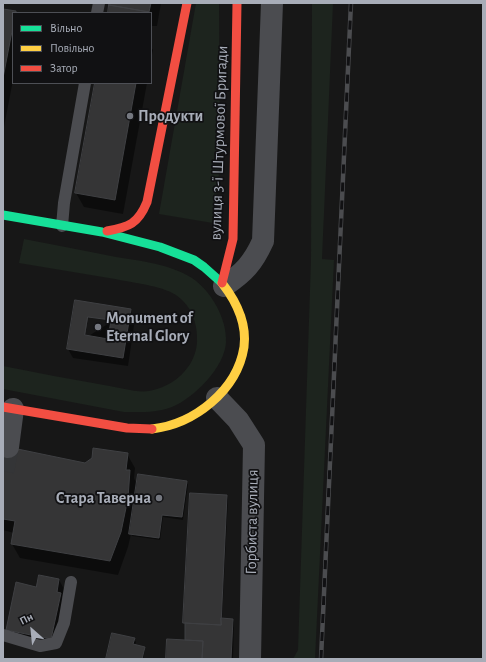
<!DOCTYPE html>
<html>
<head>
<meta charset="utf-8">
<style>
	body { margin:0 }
	#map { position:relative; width:486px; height:662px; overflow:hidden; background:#171717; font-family:"Alegreya Sans",sans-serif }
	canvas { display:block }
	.frame { position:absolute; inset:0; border:4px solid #a8adb8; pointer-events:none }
	.legend { position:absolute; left:12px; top:12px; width:140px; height:72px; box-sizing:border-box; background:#111113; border:1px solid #4d4f55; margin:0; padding:5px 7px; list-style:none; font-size:12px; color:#a8adb8 }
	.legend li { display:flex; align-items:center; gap:8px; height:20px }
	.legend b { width:20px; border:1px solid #4d4f55 }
	.north { position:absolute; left:12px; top:610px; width:40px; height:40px; -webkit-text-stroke:3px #111113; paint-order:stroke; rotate:333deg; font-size:11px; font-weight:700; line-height:16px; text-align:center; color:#a8adb8 }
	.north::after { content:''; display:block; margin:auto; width:14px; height:18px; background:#a8adb8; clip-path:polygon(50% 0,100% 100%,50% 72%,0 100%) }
</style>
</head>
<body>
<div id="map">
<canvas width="486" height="662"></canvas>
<div class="frame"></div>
<ul class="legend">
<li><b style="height:5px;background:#16e098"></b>Вільно</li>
<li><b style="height:5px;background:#ffcf43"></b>Повільно</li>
<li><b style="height:5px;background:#f24e42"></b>Затор</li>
</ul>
<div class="north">Пн</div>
</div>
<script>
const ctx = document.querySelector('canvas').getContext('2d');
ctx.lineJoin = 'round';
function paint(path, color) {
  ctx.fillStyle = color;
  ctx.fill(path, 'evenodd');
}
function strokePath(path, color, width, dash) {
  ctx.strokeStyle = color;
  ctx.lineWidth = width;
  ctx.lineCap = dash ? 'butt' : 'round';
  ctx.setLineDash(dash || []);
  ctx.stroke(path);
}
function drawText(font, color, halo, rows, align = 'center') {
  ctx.font = font + ' "Alegreya Sans",sans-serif';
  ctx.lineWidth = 3.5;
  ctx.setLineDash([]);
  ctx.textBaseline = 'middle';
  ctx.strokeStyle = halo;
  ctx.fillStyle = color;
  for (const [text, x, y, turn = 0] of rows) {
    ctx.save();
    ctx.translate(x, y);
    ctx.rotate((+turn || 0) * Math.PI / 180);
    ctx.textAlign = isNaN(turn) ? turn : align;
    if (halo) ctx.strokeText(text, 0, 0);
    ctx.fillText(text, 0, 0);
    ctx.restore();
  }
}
paint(new Path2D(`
	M196,3H219L220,165L213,223L159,214Z
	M312,3H333L322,259L334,260L315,659H293L298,650L311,260Z
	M24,239C55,245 86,251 116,257C141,261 170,264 192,278C211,291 227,318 226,342C225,367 194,398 172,407C156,413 140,412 124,412L3,389V366C37,373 71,379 104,385C117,387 137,393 149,391C173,387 195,368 197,343C198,324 192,306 176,295C160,285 133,283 115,279C83,274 51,268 19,263Z`), '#1d241e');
paint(new Path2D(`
	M110,3H161L157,26H151V13H109Z
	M3,10L16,13H13V80L3,132Z
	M151,47L153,50L151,59Z
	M96,83H147L123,214L84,207L76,193Z
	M130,310L135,319L128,366L73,358L68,349Z
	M3,447L85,464L127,454L135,468L134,478L137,485L186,482L188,485L183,520L163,517L160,540L132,536L131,534L128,547L118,575L20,558L12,544L14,533L3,530Z
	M227,496L228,499L222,619L233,620L234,622L233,659H167L186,641V626L184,622Z
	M59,580L64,589L62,597L65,603L56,648L12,638L7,630L37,588Z
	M134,639L136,642L135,645L144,647L145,650L143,659H107Z`), '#0007');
const building = new Path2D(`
	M109,3H151L149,12L109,5Z
	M109,5L149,12V13H108Z
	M3,9L16,11V13H13V26L3,78Z
	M95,83H136L115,200L75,193Z
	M75,300L131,309L123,358L67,349Z
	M88,317L111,320L108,339L85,335Z
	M3,446L85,463L92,458L93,448L128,453L126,470H130L128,498L121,532L110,561L11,544L15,521L3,519Z
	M138,474L187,481L182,517L162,515L159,538L129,534Z
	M190,493L227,495L221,625L183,623Z
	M39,575L59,579L57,592L61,593L51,639L6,630L16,582L36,587Z
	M221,618L233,619L231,659H202L203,641L185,640V623L221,625Z
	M112,633L135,638L133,644L145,647L142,659H106Z
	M167,639L203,641L202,659H166Z`);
paint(building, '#353536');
strokePath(building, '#3f4043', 1);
strokePath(new Path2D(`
	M3,471L8,447`), '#343537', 22, [22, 11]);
strokePath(new Path2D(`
	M97,13L99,3
	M62,226L64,203L85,83
	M3,635L40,646L56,643L64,623L71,582`), '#4b4c50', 12);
strokePath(new Path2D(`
	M224,286C244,273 253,263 263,241L272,3
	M217,398L238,420L254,445L250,659
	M8,447L13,409`), '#4b4c50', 22);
strokePath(new Path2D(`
	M3,215L102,232L160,247L194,260L204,267L222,283`), '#16e098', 9);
strokePath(new Path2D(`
	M152,429C194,424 237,391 244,347C247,324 236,301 222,283`), '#ffcf43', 9);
strokePath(new Path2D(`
	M107,231C129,227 138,224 147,202L187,3
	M222,283L233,239L237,3
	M3,407L127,428L152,429`), '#f24e42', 9);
const rail = new Path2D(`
	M321,659L351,3`);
strokePath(rail, '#4b4c4f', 4.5);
strokePath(rail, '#111113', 3, [9]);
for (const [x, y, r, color] of [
	[130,116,4,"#757880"],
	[98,327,4,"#757880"],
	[159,498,4,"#757880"]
]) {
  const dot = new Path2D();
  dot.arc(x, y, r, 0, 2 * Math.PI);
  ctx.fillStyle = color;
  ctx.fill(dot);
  strokePath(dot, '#111113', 1.5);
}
drawText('bold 16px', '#a8adb8', '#111113', [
	["Продукти",138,116],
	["Monument of",106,318],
	["Eternal Glory",106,336],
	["Стара Таверна",151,498,"right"]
], 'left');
drawText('16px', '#a8adb8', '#111113', [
	["вулиця 3-ї Штурмової Бригади",219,143,-88],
	["Горбиста вулиця",252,522,-89]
]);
</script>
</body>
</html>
